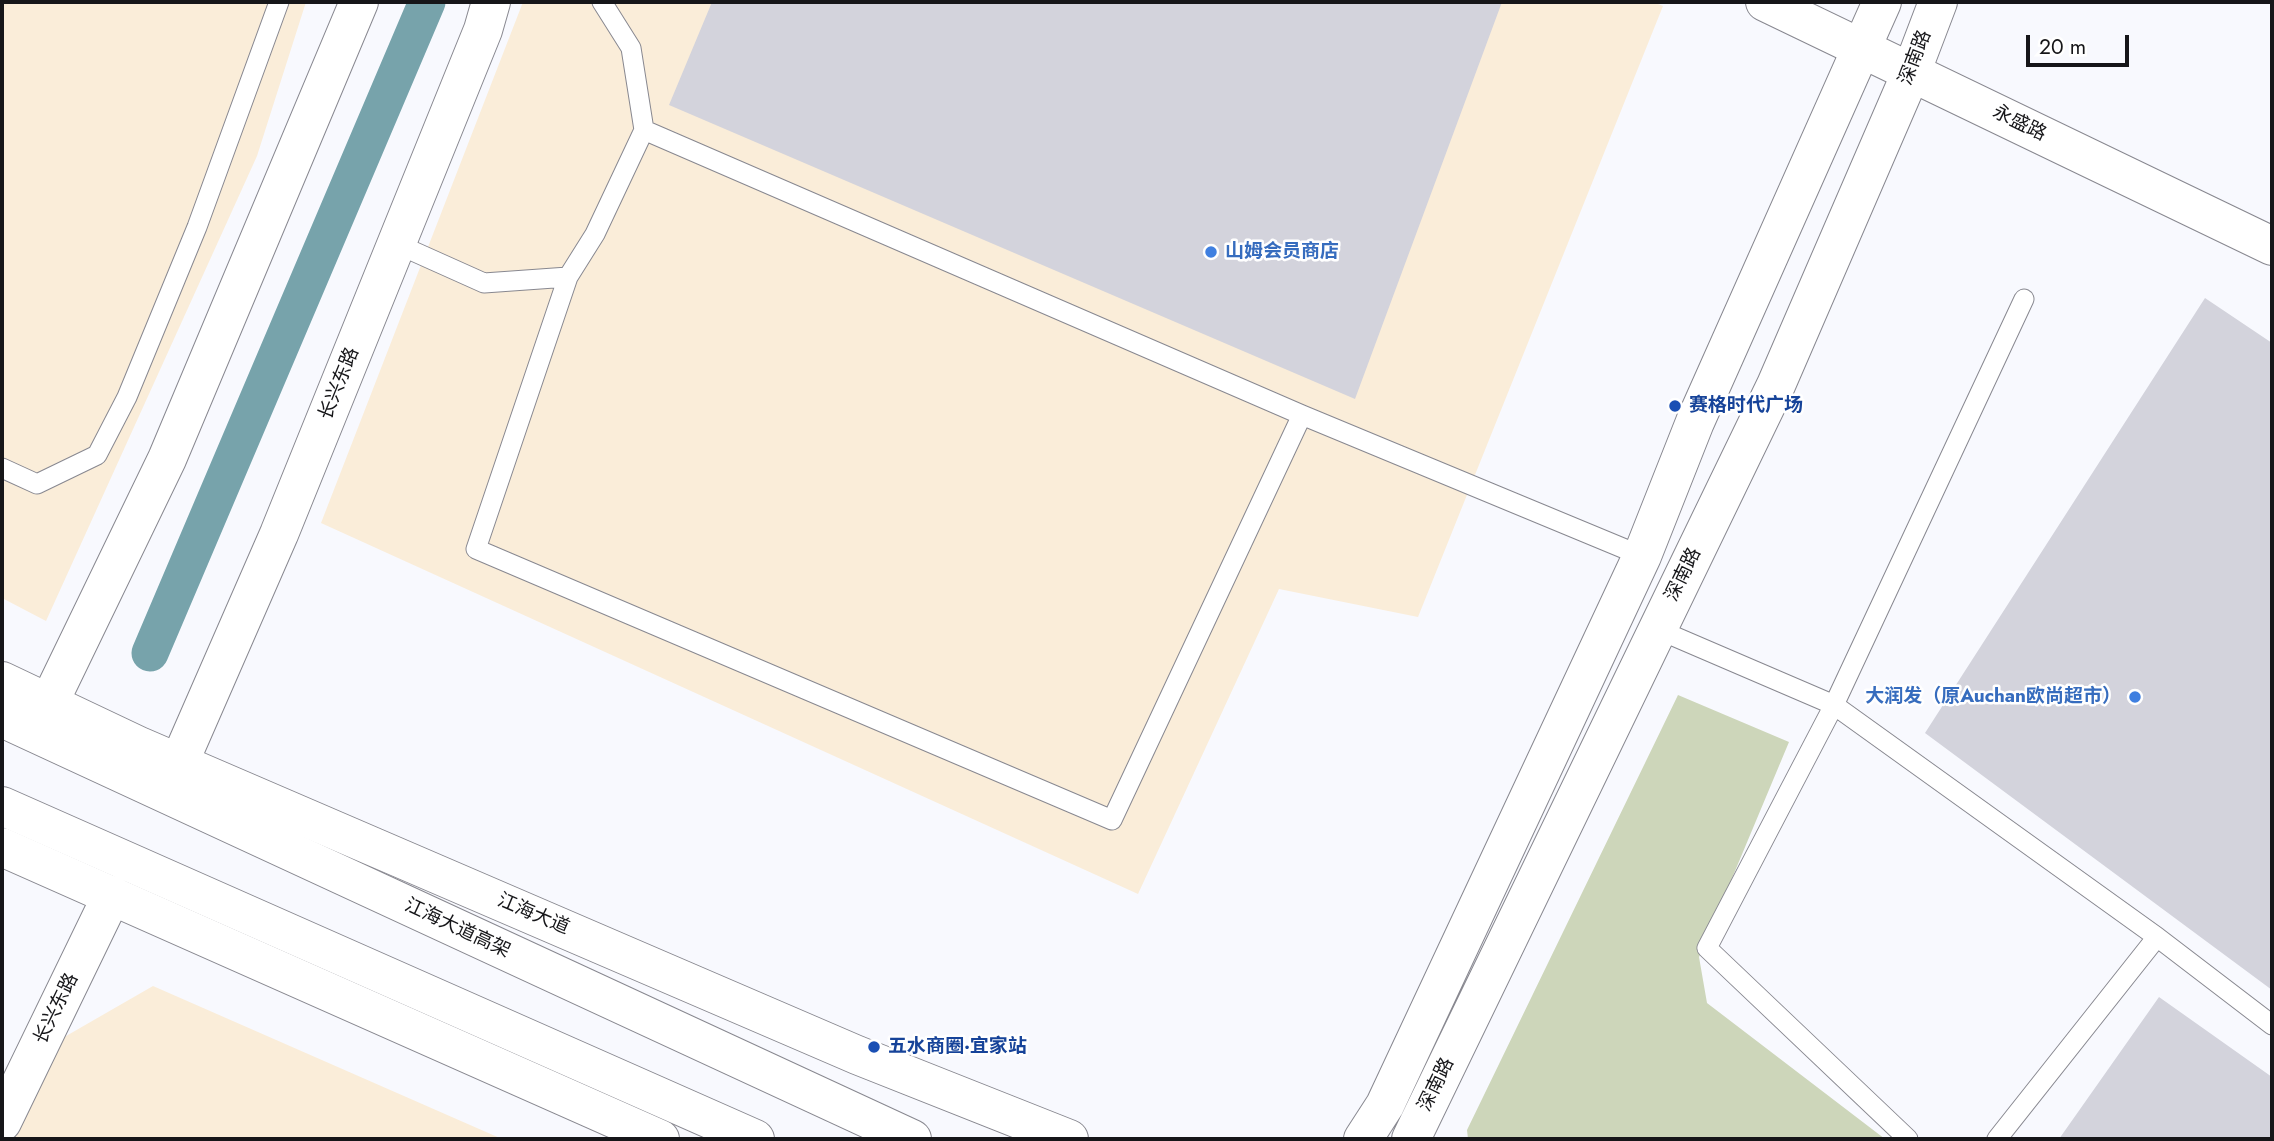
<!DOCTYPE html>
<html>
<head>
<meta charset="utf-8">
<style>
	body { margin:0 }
	#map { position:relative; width:2274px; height:1141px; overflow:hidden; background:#f8f9fe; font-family:Jost,sans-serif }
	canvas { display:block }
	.frame { position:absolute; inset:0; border:4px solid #161619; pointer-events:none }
	.scale { position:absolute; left:2026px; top:35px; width:103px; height:32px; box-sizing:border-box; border:4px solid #161619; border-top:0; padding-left:9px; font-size:21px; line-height:24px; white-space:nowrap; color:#161619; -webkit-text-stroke:5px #fff; paint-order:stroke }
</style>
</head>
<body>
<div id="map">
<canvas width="2274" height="1141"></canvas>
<div class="frame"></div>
<div class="scale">20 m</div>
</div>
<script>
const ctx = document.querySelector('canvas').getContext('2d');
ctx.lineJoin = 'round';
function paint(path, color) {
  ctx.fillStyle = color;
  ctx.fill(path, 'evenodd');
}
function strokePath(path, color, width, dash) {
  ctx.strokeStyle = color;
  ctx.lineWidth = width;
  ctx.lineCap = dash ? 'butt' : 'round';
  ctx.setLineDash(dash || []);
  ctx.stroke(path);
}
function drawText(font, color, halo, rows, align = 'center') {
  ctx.font = font + ' Jost,"Noto Sans SC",sans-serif';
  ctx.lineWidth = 5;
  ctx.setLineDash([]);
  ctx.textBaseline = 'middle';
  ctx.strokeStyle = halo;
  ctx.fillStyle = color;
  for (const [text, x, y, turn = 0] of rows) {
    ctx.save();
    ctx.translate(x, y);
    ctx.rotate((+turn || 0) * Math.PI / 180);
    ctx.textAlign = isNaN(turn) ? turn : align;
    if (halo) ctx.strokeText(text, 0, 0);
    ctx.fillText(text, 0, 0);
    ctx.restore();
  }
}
paint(new Path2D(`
	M2,2H306L257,156L46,621L2,598Z
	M523,2H1653L1663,6L1418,617L1279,589L1138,894L321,523Z
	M153,986L502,1139H2L47,1047Z`), '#faedd9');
paint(new Path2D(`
	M1678,695L1789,742L1699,957L1707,1003L1885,1139H1468L1467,1130Z`), '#cdd6ba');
strokePath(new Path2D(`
	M150,653L427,2`), '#77a3ab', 37);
paint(new Path2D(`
	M712,2H1502L1355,399L669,105Z
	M2205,298L2272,343V990L1925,733Z
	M2159,997L2272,1077V1139H2059Z`), '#d3d3dc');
const service = new Path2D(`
	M644,130L1302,415L1642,556
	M397,244L484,283L568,277L595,234L644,130L631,48L602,2
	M568,277L476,549L1112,820L1302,415
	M2,468L37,484L97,455L127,397L197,227L279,2
	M1657,629L1834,705L2157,937L2272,1025
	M1908,1139L1707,948L1834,705L2024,299
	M1997,1139L2157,937`);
const minor = new Path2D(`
	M2,1122L112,895`);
const tertiary = new Path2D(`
	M1765,2L2272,246
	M49,703L167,459L359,2
	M179,763L279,534L483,30L491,2`);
const primary = new Path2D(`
	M2,681L137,745L857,1055L1069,1139
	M2,847L660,1139
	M1363,1139L1385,1105L1642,556L1695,422L1882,2
	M1411,1139L1776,385L1911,73L1938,2`);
const trunk = new Path2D(`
	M2,718L912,1139
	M2,806L755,1139`);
strokePath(service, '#888890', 21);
strokePath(minor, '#888890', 40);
strokePath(tertiary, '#888890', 40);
strokePath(primary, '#888890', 40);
strokePath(trunk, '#888890', 40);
strokePath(service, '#fff', 19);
strokePath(minor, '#fff', 38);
strokePath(tertiary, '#fff', 38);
strokePath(primary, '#fff', 38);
strokePath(trunk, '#fff', 38);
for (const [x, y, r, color] of [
	[1211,252,7,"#3f7fe0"],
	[1675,406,7,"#1a4fb4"],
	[2135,697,7,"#3f7fe0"],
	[874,1047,7,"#1a4fb4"]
]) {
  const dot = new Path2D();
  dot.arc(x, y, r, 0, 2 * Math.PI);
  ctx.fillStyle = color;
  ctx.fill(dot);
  strokePath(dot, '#fff', 2.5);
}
drawText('19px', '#161619', '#fff', [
	["深南路",1916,58,-69],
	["永盛路",2019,124,26],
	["长兴东路",340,384,-68],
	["深南路",1684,575,-64],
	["江海大道",533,915,23],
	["江海大道高架",457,929,25],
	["长兴东路",57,1009,-64],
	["深南路",1437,1085,-64]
]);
drawText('bold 19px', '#366cbe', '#fff', [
	["山姆会员商店",1225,252],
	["大润发（原Auchan欧尚超市）",2121,697,"right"]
], 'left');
drawText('bold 19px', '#164399', '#fff', [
	["赛格时代广场",1689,406],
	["五水商圈·宜家站",888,1047]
], 'left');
</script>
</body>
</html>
